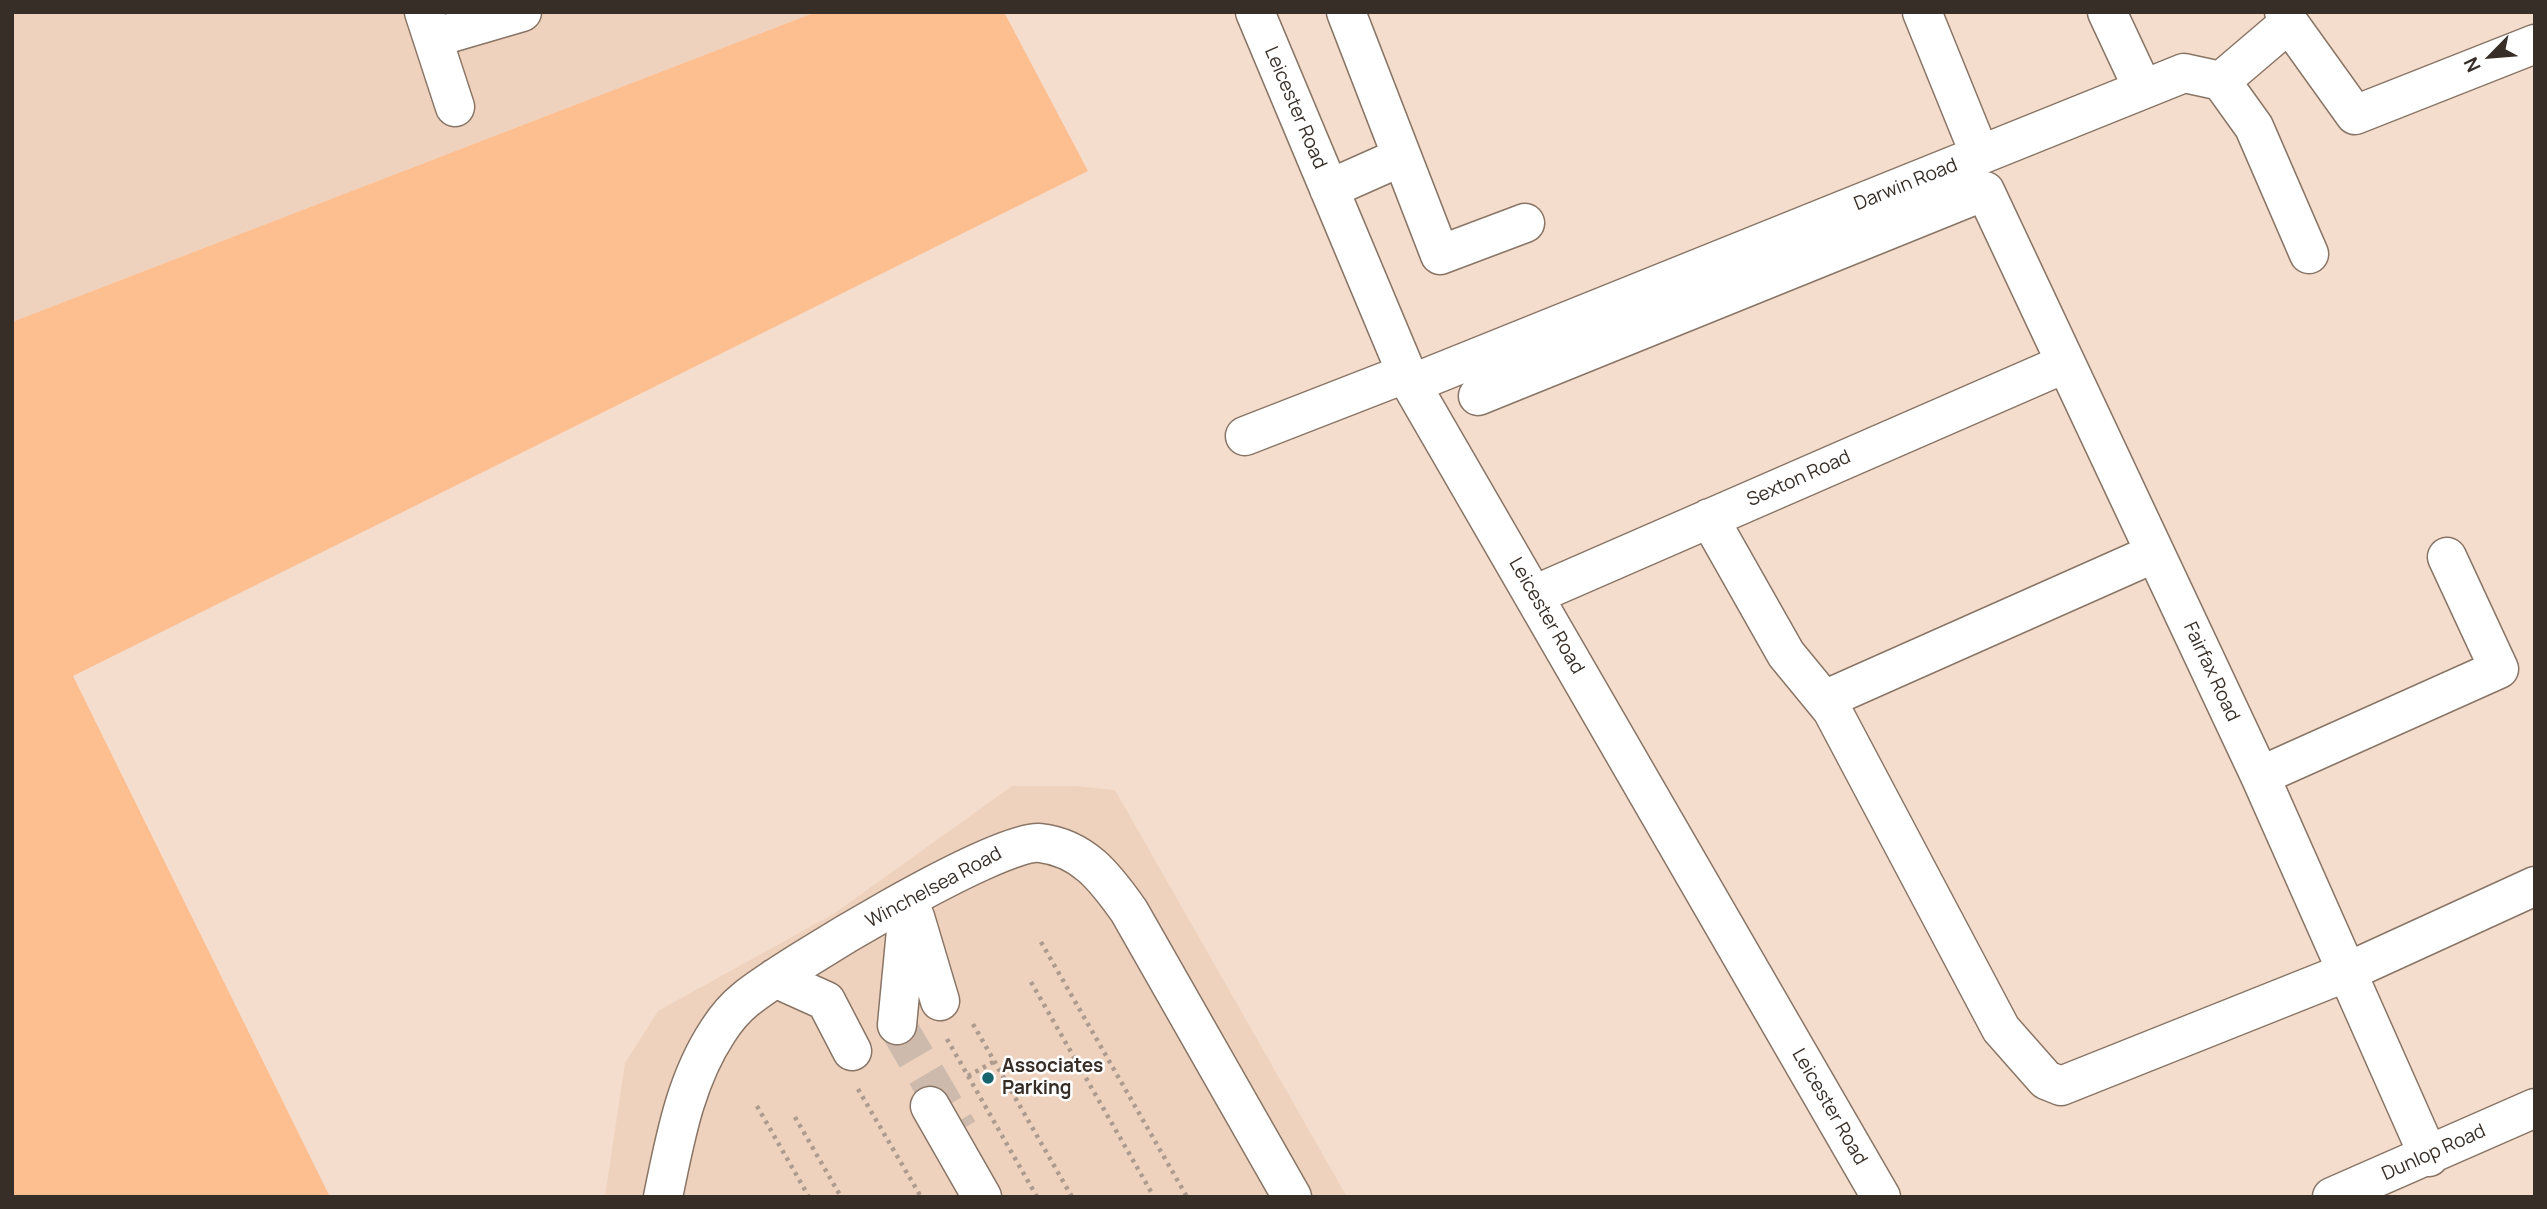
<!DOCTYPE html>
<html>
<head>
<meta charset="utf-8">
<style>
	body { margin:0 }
	#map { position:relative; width:2547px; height:1209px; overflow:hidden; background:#f4ddcd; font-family:Manrope,sans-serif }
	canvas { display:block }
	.frame { position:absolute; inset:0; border:14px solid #372e28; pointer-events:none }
	.north { position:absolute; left:2456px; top:21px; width:70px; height:70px; -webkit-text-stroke:5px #fff; paint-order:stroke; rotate:245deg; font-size:19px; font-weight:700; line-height:28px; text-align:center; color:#372e28 }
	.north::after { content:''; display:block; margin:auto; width:24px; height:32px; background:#372e28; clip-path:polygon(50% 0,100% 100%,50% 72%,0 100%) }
</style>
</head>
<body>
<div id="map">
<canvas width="2547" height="1209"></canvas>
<div class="frame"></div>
<div class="north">N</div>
</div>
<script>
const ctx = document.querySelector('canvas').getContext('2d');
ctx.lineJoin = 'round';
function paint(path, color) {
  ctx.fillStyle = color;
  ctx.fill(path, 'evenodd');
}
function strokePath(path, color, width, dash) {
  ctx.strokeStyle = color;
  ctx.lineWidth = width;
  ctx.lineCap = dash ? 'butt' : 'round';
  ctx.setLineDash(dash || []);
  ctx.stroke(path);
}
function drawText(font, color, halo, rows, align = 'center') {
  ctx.font = font + ' Manrope,sans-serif';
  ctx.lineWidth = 5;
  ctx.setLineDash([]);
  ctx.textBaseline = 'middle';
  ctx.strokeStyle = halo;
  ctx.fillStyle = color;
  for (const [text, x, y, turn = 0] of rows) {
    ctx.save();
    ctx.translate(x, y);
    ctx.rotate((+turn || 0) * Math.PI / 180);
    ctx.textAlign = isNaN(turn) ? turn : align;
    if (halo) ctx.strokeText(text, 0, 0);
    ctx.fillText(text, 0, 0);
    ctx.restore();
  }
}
paint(new Path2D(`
	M12,12H816L12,322Z
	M1012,786H1076L1115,790L1347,1197H605L625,1063L658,1011L835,913Z`), '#efd2bd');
paint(new Path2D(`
	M816,12H1004L1088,171L73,676L330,1197H12V322Z`), '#fdbe90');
strokePath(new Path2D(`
	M897,1025L959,1131`), '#cebaac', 38, [38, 19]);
const minor = new Path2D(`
	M424,12L455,107
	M1255,12L1411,384L1881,1197
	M1346,12L1440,255L1525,223
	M1922,12L1980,155
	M2107,12L2143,89
	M2289,23L2355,115L2535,44
	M433,38L522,12
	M2221,81L2289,23L2284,12
	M1329,189L1401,157
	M1411,384L2184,73L2221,81L2254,127L2309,254
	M1478,396L1985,191L2260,776L2429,1157
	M1245,436L1407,373
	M1709,518L1786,654L1832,710L2001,1029L2046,1080L2061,1086L2347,972L2535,886
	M1534,595L2064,364
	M1824,700L2155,553
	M2260,776L2499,669L2447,557
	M915,917L940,1001
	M775,978L826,1001L852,1051
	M897,1025L909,899
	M930,1106L982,1197
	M663,1197C675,1139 685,1081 718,1031C725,1020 736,1007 746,999C784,968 999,838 1040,843C1083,848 1105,877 1129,911L1292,1197
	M2332,1197L2535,1108`);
strokePath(minor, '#897566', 41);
strokePath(new Path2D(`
	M1041,942L1187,1197
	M1031,982L1154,1197
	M973,1024L1072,1197
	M947,1039L1037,1197
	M968,1076L995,1061
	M858,1089L921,1197
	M757,1106L809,1197
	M795,1117L841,1197`), '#ad9b8f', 4.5, [3.5, 5]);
strokePath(minor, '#fff', 38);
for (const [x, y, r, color] of [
	[988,1078,7,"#18646e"]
]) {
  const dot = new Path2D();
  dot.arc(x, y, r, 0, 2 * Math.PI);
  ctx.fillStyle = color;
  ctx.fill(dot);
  strokePath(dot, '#fff', 2.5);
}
drawText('19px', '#372e28', '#fff', [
	["Leicester Road",1295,108,67],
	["Darwin Road",1906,185,-22],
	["Sexton Road",1799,479,-24],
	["Leicester Road",1546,616,60],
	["Fairfax Road",2211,672,65],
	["Winchelsea Road",934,888,-28],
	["Leicester Road",1829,1107,60],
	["Dunlop Road",2434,1153,-24]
]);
drawText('bold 19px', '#372e28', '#fff', [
	["Associates",1002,1067],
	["Parking",1002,1089]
], 'left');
</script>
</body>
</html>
